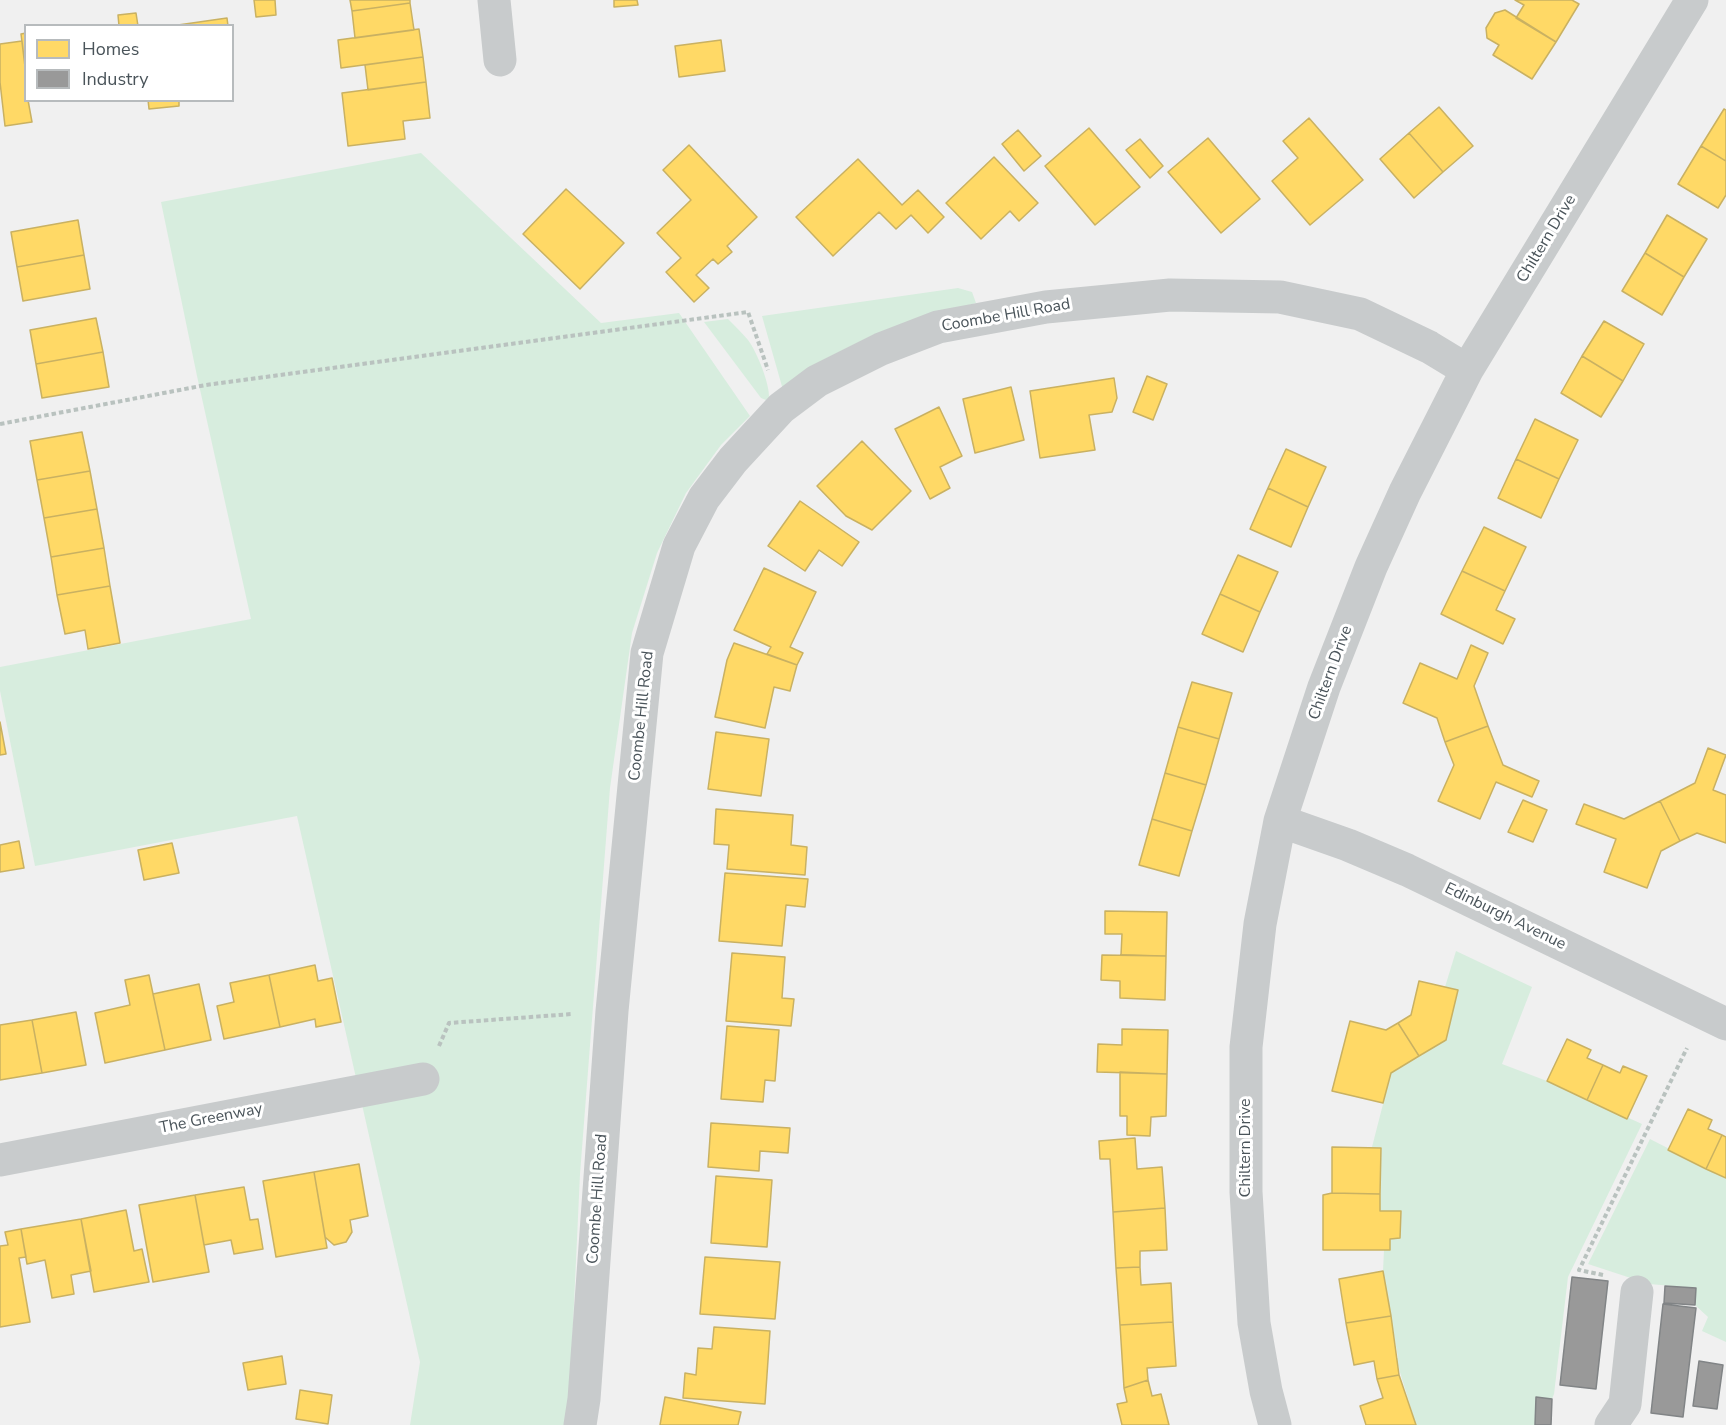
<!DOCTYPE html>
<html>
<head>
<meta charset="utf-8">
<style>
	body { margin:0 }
	#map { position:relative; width:1726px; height:1425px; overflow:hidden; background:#f0f0f0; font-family:"Nunito Sans",sans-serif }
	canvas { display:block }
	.legend { position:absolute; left:24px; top:24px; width:210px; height:78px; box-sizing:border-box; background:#fff; border:2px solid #b7bbbd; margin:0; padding:8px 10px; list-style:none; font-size:18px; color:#4a545a }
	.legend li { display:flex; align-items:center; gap:12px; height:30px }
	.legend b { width:30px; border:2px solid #b7bbbd }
</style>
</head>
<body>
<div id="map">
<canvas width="1726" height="1425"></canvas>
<ul class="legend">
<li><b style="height:16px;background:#ffd966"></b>Homes</li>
<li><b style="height:16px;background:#999"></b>Industry</li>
</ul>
</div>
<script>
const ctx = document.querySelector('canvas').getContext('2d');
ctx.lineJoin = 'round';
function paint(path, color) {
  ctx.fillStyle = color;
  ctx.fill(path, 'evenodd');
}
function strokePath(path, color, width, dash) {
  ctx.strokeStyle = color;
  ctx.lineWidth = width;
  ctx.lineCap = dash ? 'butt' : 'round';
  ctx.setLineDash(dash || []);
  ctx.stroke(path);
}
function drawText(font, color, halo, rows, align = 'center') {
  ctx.font = font + ' "Nunito Sans",sans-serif';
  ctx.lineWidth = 6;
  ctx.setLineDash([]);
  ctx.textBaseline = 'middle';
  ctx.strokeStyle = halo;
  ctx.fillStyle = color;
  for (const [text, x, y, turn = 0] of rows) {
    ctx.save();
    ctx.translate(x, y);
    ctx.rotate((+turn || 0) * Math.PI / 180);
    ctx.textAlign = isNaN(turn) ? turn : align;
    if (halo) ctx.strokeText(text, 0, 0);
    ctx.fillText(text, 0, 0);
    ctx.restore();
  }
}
paint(new Path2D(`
	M421,153L601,323L679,313L750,416L721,445L686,493L657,553L632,633L610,788L580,1174L569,1412L566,1425H410L420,1362L297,816L35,866L0,691V667L251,619L197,376L161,202Z
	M958,288L972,292L976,303L910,323L783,390L762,316Z
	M728,319C735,326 742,333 748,340C757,352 770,384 769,398L766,400L761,398L704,322Z
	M1456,951L1532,987L1502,1064L1547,1081L1642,1124L1568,1277L1554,1394L1552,1399L1551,1425H1416L1396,1359L1398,1358L1383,1271L1384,1250H1390V1239L1400,1238L1401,1211H1380L1381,1148L1372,1147L1391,1073L1446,1040L1458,990L1445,987Z
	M1650,1139L1726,1178V1342L1702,1331L1708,1317L1695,1305L1696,1288L1649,1284L1588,1264Z`), '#d7edde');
const homes = new Path2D(`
	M254,0H275L276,15L256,17Z
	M350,0H410V3L352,11Z
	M614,0H637L638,5L614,7Z
	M1515,0H1572L1579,4L1556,42L1516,18L1524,5Z
	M410,3L414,30L355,38L352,11Z
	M1505,10L1556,42L1532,79L1493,55L1499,45L1487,38L1486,28L1495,13Z
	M136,13L138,26H119L118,15Z
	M227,18L228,26H171Z
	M419,29L423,57L341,68L338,40Z
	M26,33V75L21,34Z
	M721,40L725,71L679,77L675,46Z
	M22,41L26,75V100H28L32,122L5,126L0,82V44Z
	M423,57L426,82L368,90L365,65Z
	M426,82L430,118L403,121L405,139L348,146L342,93Z
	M148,100H179V106L149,109Z
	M1439,107L1473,146L1443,172L1409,133Z
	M1724,109L1726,110V161L1701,146Z
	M1309,118L1363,180L1310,225L1272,181L1298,158L1283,141Z
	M1089,128L1140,187L1095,225L1045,166Z
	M1018,130L1041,156L1024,171L1002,144Z
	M1409,133L1443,172L1414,198L1380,159Z
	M1208,138L1260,199L1221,233L1168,172Z
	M1140,139L1163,166L1150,178L1126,150Z
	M689,145L757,217L727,246L732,252L718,264L713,259L696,275L709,288L694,302L666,272L681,258L657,233L691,200L663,170Z
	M1701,146L1726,161V195L1718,208L1678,184Z
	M994,157L1038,203L1019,221L1010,211L981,239L946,203Z
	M858,159L902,205L918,190L944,217L928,233L911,215L896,229L879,212L833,256L796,217Z
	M566,189L624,243L580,289L523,234Z
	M1667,215L1707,239L1684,277L1645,253Z
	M78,220L84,255L17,267L11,232Z
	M1645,253L1684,277L1662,315L1622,291Z
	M84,255L90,289L23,301L17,267Z
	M96,318L103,352L36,364L30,330Z
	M1604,321L1644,344L1623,381L1582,356Z
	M103,352L109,387L42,398L36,364Z
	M1582,356L1623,381L1601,417L1561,393Z
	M1147,376L1167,384L1153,420L1133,412Z
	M1114,378L1117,398L1112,412L1089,415L1095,450L1040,458L1030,391Z
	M1011,387L1024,440L975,453L963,399Z
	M939,407L962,456L940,467L950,488L930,499L895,429Z
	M1535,419L1578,440L1559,479L1516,459Z
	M82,432L90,471L37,480L30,441Z
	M862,441L911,491L872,530L846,516L817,486Z
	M1286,449L1326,467L1308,507L1268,488Z
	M1516,459L1559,479L1541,518L1498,498Z
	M90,471L97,509L44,518L37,480Z
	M1268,488L1308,507L1291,547L1250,529Z
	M800,501L859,542L842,566L819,550L805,571L768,546Z
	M97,509L104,548L51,557L44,518Z
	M1484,527L1526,547L1505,591L1462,571Z
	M104,548L110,586L57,595L51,557Z
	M1238,555L1278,572L1260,612L1220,594Z
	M764,568L816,592L790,647L803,653L797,665L767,654L771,647L734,630Z
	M1462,571L1505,591L1496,610L1515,619L1503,644L1441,614Z
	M110,586L120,643L88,649L85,630L65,634L57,595Z
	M1220,594L1260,612L1243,652L1202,634Z
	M734,643L797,665L790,691L774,687L765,728L715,717L727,660Z
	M1471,645L1488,653L1474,686L1488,726L1445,742L1437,718L1403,703L1420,663L1457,679Z
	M1192,682L1232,693L1219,739L1178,727Z
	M0,722L6,754L0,755Z
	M1488,726L1503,765L1539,781L1532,797L1496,782L1480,819L1438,801L1454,765L1445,742Z
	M1178,727L1219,739L1206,785L1165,773Z
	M716,732L769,739L761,796L708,789Z
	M1708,748L1726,755L1713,790L1726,795V843L1697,833L1680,841L1660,801L1695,783Z
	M1165,773L1206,785L1192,831L1152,819Z
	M1523,800L1547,810L1533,842L1508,832Z
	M1660,801L1680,841L1661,851L1647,888L1604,872L1616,839L1576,824L1584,804L1624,819Z
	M716,809L793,815L791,845L807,847L805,875L727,869L729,845L714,844Z
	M1152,819L1192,831L1179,876L1139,865Z
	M19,841L24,868L0,872V845Z
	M172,843L179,873L144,880L138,850Z
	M725,873L808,879L805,907L786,905L782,946L719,941Z
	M1105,911L1167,912L1166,956L1121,955L1122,934H1105Z
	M732,953L785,957L782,998L794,999L791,1026L726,1021Z
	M1102,955L1166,956L1165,1000L1120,998V981L1101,980Z
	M315,965L318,981L332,978L341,1022L316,1027L315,1019L280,1027L269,975Z
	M149,975L165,1050L105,1063L95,1013L130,1005L125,980Z
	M269,975L280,1027L224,1039L217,1006L234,1002L230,983Z
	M1419,981L1458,990L1446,1040L1419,1056L1398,1023L1411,1015Z
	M199,984L211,1040L165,1050L153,994Z
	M76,1012L86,1065L42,1073L32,1020Z
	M32,1020L42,1073L0,1080V1025Z
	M1350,1021L1386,1030L1398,1023L1419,1056L1391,1073L1383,1103L1332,1091Z
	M727,1026L779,1030L775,1081L765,1080L763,1102L721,1099Z
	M1122,1029L1168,1030L1167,1074L1097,1072L1098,1044L1122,1045Z
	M1567,1039L1591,1050L1587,1058L1603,1065L1587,1100L1547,1081Z
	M1603,1065L1620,1073L1623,1066L1647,1076L1627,1119L1587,1100Z
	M1120,1072L1167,1074L1166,1116L1151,1117L1150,1136L1127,1135V1116H1120Z
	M1688,1109L1712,1120L1708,1129L1722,1135L1706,1169L1668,1150Z
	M711,1123L790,1128L788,1153L760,1151L759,1171L708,1167Z
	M1722,1135L1726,1137V1178L1706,1169Z
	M1135,1138L1137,1169L1162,1167L1165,1208L1113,1212L1110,1159H1100L1099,1141Z
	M1332,1147L1381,1148L1380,1194L1332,1193Z
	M359,1164L368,1216L350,1220L352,1232L346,1242L334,1245L325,1237L314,1172Z
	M314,1172L327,1248L276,1257L263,1181Z
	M716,1176L772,1180L767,1247L711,1243Z
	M244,1187L250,1220L258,1219L263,1249L234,1254L231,1240L204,1245L195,1195Z
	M1332,1193L1380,1194V1211H1401L1400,1238L1390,1239V1250H1323V1195Z
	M195,1195L209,1272L153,1282L139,1205Z
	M1165,1208L1167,1250L1140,1251V1267L1116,1268L1113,1212Z
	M126,1210L134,1251L142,1249L149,1282L94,1292L81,1219Z
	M81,1219L91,1271L71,1275L74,1294L52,1298L45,1260L27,1264L21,1229Z
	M21,1229L26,1257L19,1258L30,1322L0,1327V1246L8,1245L5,1232Z
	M705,1257L780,1262L775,1319L700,1314Z
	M1140,1267L1141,1285L1171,1283L1173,1322L1120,1325L1116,1268Z
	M1383,1271L1391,1316L1346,1323L1339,1279Z
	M1391,1316L1399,1375L1377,1379L1374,1361L1354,1365L1346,1323Z
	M1173,1322L1176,1366L1147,1368L1148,1380L1124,1388L1120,1325Z
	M714,1327L770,1331L765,1404L683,1398L685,1373L696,1375L698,1348L712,1349Z
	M282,1356L286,1384L248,1390L243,1363Z
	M1399,1375L1416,1425H1366L1360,1406L1383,1398L1377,1379Z
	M1148,1380L1152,1396L1161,1394L1169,1425H1122L1117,1404L1127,1402L1124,1388Z
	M300,1390L332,1395L328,1424L296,1419Z
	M665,1397L741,1412L738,1425H660Z`);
paint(homes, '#ffd966');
strokePath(homes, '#c9b162', 1.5);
const industry = new Path2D(`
	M1572,1277L1608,1281L1596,1389L1560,1385Z
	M1665,1286L1696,1288L1695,1305L1664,1303Z
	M1663,1304L1696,1308L1683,1417L1651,1413Z
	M1699,1361L1723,1365L1717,1409L1693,1406Z
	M1536,1397L1552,1399L1551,1425H1535Z`);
paint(industry, '#999');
strokePath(industry, '#818486', 1.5);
strokePath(new Path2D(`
	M0,424L206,385L748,312L768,370
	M439,1046L449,1023L572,1014
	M1603,1275L1579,1270L1687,1048`), '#b9c2bf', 4, [4.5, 3]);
strokePath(new Path2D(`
	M494,0L500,60
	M1280,821L1348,845L1407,870L1726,1024
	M0,1160L423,1079
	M580,1425L584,1399L612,1011L647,653L679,546L704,498L733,460L781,408L817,381L881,349L938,327L1046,307L1170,295L1280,297L1360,314L1429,347L1467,370
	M1275,1425L1266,1391L1254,1323L1246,1192V1047L1260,924L1280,821L1324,687L1371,567L1405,492L1467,370L1692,0
	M1611,1425L1625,1404L1637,1292`), '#c8cbcc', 33);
drawText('16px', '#4a545a', '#fff', [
	["Chiltern Drive",1547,239,-59],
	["Coombe Hill Road",1006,316,-10],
	["Chiltern Drive",1331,673,-70],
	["Coombe Hill Road",642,716,-84],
	["Edinburgh Avenue",1505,917,26],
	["The Greenway",211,1119,-11],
	["Chiltern Drive",1246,1148,-90],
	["Coombe Hill Road",598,1199,-86]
]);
</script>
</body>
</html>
